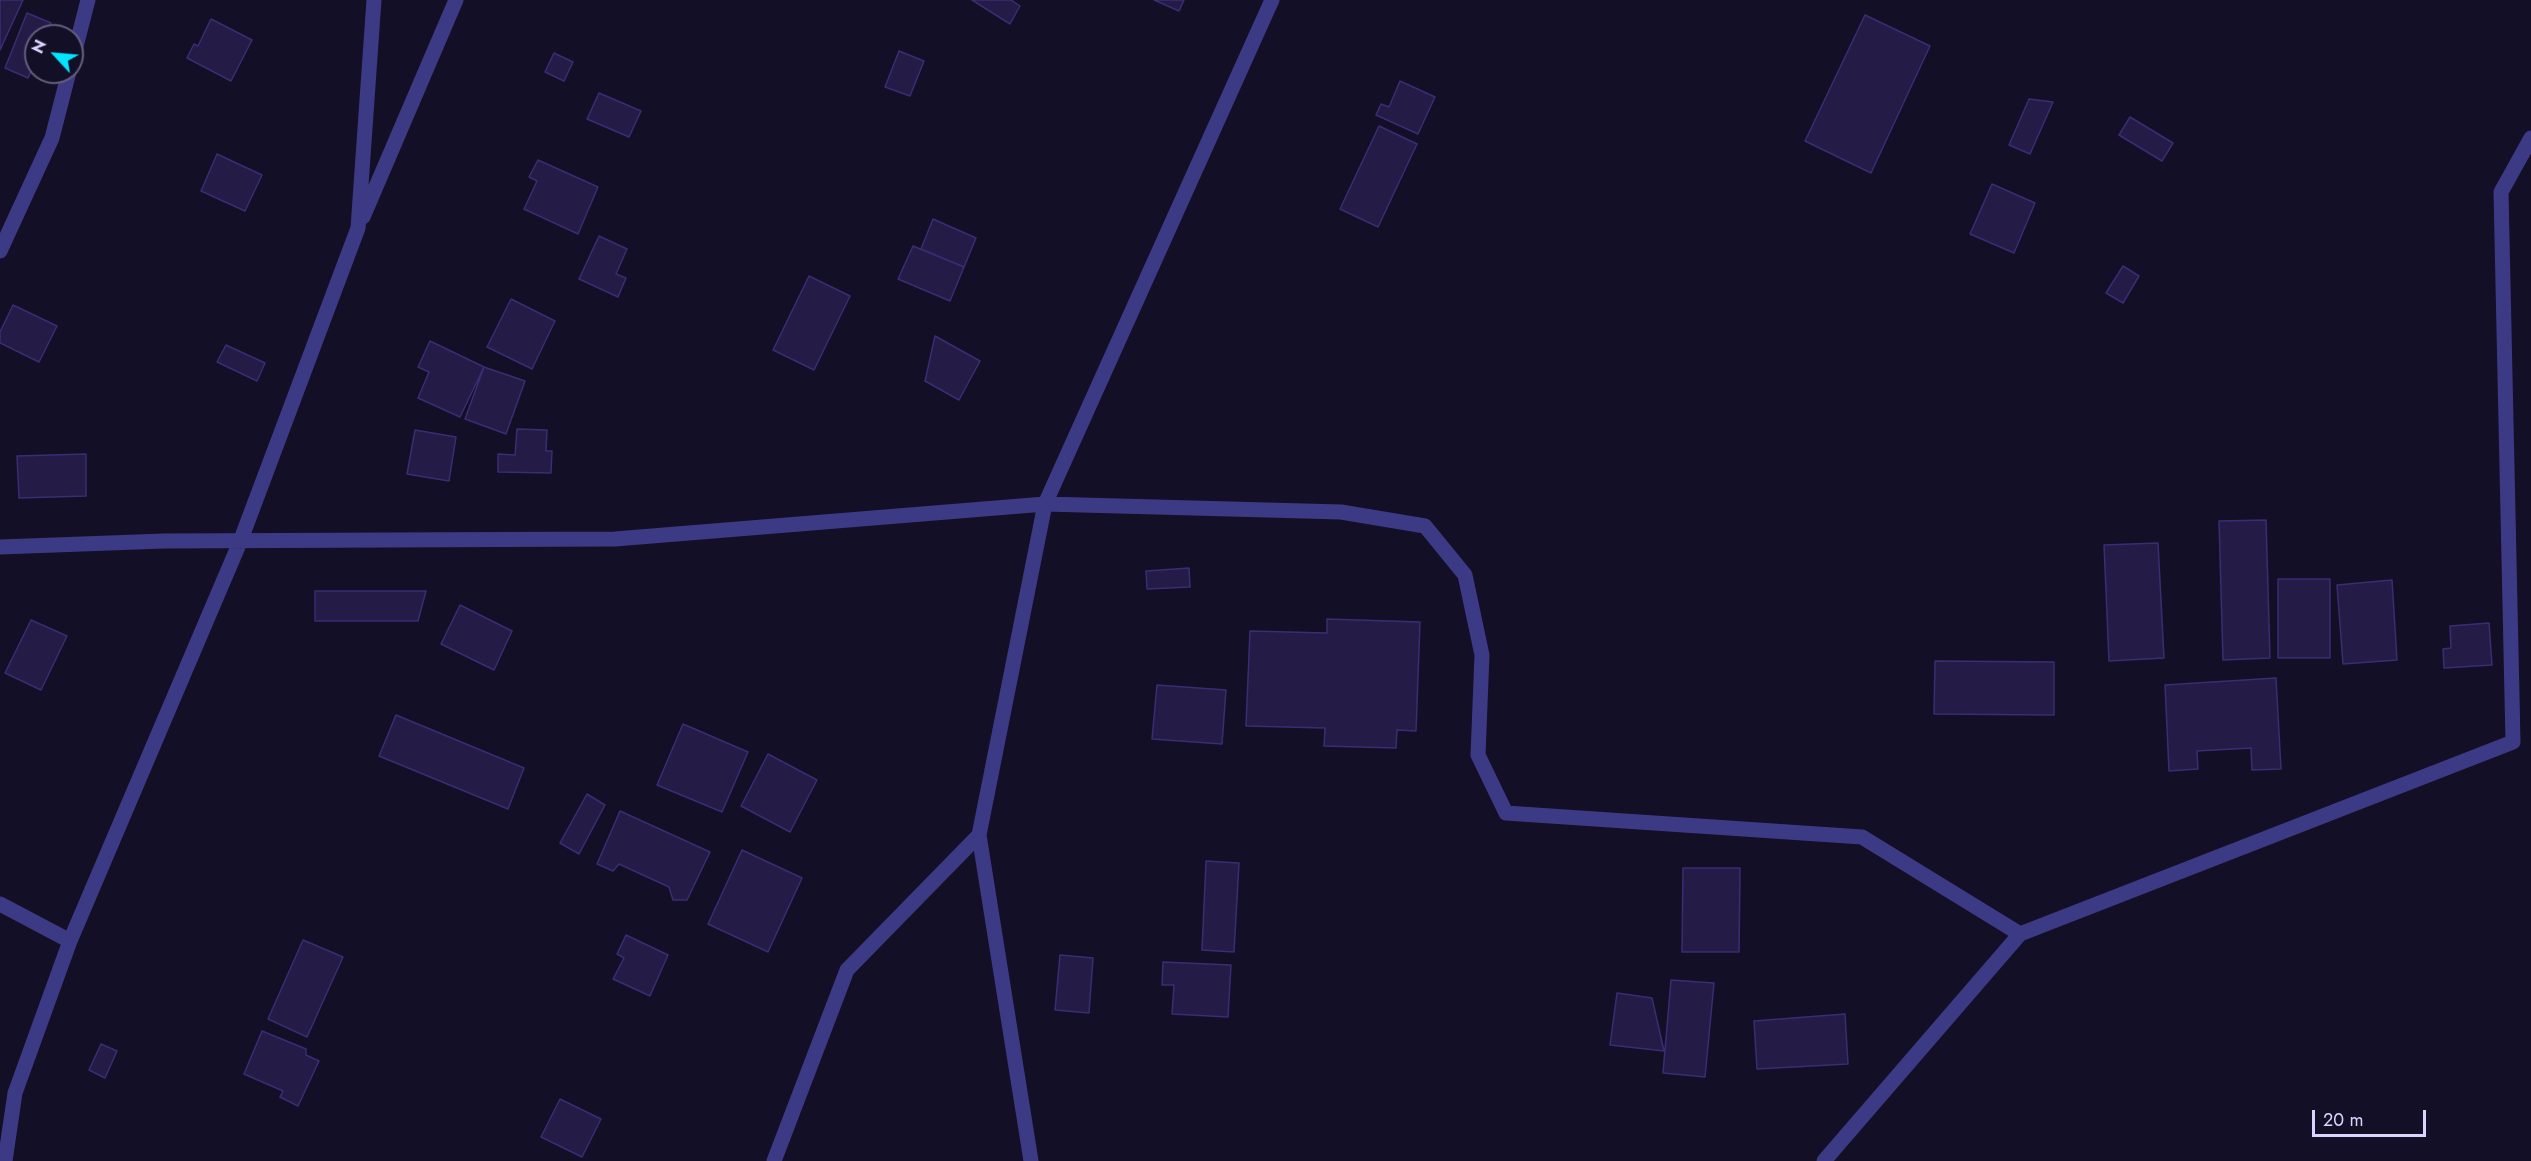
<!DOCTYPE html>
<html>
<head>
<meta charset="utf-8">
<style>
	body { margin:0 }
	#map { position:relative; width:2531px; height:1161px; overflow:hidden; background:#130f26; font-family:Jost,sans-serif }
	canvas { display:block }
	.north { position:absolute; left:24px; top:24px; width:60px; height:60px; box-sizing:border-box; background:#130f26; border:2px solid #625e7d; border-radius:50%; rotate:296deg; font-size:16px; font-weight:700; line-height:24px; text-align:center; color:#d9d4ff }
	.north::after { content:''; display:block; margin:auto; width:21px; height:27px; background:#00e5ff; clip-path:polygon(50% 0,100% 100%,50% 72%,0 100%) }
	.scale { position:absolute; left:2312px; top:1110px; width:114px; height:27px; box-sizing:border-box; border:3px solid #d9d4ff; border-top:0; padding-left:8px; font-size:18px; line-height:21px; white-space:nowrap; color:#d9d4ff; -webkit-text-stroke:4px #130f26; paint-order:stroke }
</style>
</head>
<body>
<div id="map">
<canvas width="2531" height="1161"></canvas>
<div class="north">N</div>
<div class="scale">20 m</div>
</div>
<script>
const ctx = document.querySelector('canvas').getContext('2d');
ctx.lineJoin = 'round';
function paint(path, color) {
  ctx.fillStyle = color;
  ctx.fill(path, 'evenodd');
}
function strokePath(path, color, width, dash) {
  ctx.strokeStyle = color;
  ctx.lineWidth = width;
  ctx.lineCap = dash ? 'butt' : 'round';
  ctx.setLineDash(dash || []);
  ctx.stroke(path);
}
const building = new Path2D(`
	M0,0H23L0,50Z
	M972,0H1011L1020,6L1010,24Z
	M1154,0H1184L1179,11Z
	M27,13L51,23L45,36H36V59L28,78L5,68Z
	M1865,15L1930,46L1871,173L1805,141Z
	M211,19L252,40L231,81L187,58L194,44L198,46Z
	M899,51L924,61L910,96L885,87Z
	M554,53L573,62L564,81L545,72Z
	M1400,81L1435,97L1418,134L1376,115L1381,104L1389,107Z
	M599,93L641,111L629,137L587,119Z
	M2029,99L2053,102L2030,154L2009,145Z
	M2130,117L2173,143L2162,161L2119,135Z
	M1379,126L1417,144L1378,227L1340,209Z
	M217,154L262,175L245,211L201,191Z
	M538,160L598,187L578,234L524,209L537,181L529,177Z
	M1992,184L2035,203L2014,253L1970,234Z
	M933,219L976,238L964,267L921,249Z
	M599,236L627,249L616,274L626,278L618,297L579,279Z
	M913,246L964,267L950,301L898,279Z
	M2123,266L2139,276L2123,303L2106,293Z
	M809,276L850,296L814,370L773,350Z
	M511,299L555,321L532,369L487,347Z
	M13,305L57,326L39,362L0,343V332Z
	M935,336L980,361L959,400L925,381Z
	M430,341L484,367L460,417L418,398L429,372L418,367Z
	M226,345L265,363L257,381L217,362Z
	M484,367L525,381L506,434L465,419Z
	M517,429L547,430L546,451H552L551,473L498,472V454L515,455Z
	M415,430L456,437L449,481L407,474Z
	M86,454V496L19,498L17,456Z
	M2266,520L2270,658L2223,660L2219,521Z
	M2158,543L2164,658L2109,661L2104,545Z
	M1189,568L1190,587L1147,589L1146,571Z
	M2278,579H2330V658H2278Z
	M2392,580L2397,660L2343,664L2337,585Z
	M315,591H426L418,621H315Z
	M460,605L512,631L494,670L441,644Z
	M1327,619L1420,622L1416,731L1397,730L1396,748L1324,746L1325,728L1246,726L1250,631L1327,633Z
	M31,620L67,636L41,690L5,673Z
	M2489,623L2492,665L2444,668L2443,649L2451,648L2450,626Z
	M1935,661L2054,662V715L1934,714Z
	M2276,678L2281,769L2252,770L2251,748L2197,751L2198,769L2169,771L2165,685Z
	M1157,685L1226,690L1222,744L1152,739Z
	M396,715L524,768L508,809L379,756Z
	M683,724L748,752L722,812L657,785Z
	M768,754L817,780L790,832L741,806Z
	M587,794L605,805L579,854L560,843Z
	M620,811L710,852L687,900H673L669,887L619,864L613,871L597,864Z
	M742,850L802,878L768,952L708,924Z
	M1206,861L1239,863L1234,952L1202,950Z
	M1683,868H1740L1739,952H1682Z
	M626,935L668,955L650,996L613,979L624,958L617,954Z
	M303,940L343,957L307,1037L268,1019Z
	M1060,955L1093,958L1089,1013L1055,1010Z
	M1163,962L1231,965L1228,1017L1172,1014L1174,985H1162Z
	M1671,980L1714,983L1705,1077L1663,1073Z
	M1617,993L1652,998L1664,1051L1610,1045Z
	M1845,1014L1848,1064L1757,1069L1754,1021Z
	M262,1031L306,1049V1055L319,1061L298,1106L280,1097L283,1091L244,1074Z
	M101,1044L117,1051L105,1078L89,1070Z
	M560,1099L601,1119L582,1157L541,1137Z`);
paint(building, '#241b47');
strokePath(building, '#3b2d73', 1.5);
strokePath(new Path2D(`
	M72,62L88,0
	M363,217L456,0
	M0,251L52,138L69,72
	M0,547L164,541L615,539L1045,504L1341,512L1425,526L1465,575L1482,655L1478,755L1506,813L1862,837L2020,934
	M979,835L1031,1161
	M0,904L70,941
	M5,1161L15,1093L70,941L240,542L358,228L374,0
	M774,1161L847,970L979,835L1045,504L1272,0
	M1824,1161L2020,934L2513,742L2501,192L2531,138`), '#3d3a85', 15);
</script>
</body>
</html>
